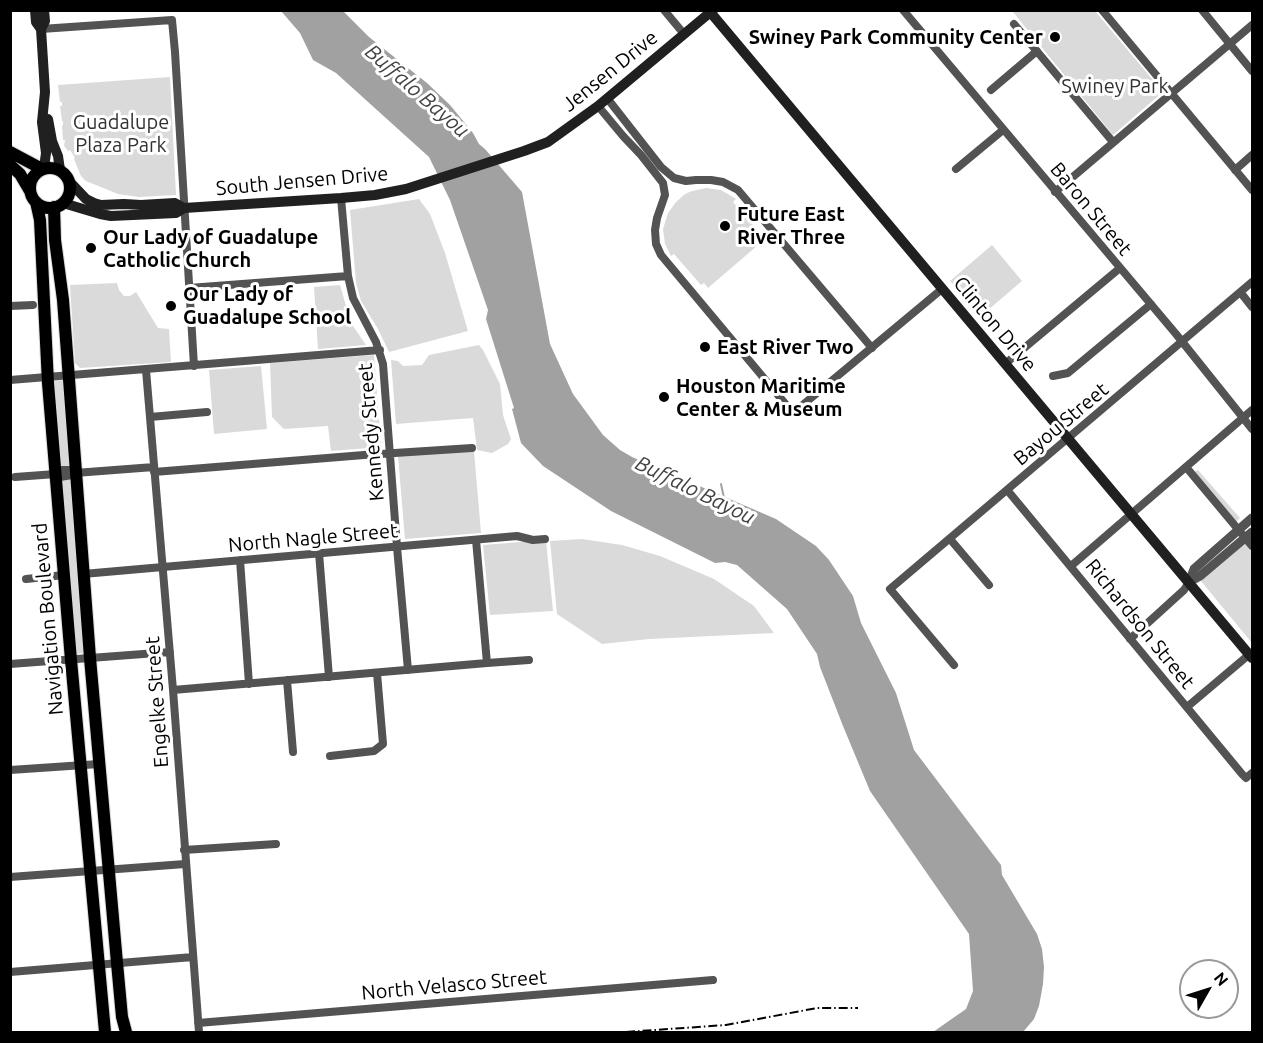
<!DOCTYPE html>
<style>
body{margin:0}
#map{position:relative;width:1263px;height:1043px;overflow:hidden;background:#fff;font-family:Ubuntu,sans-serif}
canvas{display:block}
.frame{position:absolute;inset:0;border:12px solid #000;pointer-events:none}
.north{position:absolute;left:1179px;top:959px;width:60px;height:60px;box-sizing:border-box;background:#fff;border:2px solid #999;border-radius:50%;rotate:51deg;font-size:16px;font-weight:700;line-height:24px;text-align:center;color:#000}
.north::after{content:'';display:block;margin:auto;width:21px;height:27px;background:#000;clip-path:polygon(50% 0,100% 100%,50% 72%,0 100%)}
</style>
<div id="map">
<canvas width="1263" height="1043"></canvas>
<div class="frame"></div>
<div class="north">N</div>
</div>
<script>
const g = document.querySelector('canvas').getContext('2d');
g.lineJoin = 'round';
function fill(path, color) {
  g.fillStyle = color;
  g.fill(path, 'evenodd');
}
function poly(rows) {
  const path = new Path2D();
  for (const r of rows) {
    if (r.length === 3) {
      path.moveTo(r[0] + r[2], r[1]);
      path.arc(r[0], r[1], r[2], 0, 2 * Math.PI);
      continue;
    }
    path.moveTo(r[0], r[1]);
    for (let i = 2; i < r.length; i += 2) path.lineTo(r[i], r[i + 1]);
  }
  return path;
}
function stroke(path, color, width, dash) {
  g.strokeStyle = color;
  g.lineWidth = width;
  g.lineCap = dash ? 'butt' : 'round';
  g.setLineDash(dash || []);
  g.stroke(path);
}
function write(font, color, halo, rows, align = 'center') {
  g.font = font + ' Ubuntu,sans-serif';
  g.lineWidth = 6;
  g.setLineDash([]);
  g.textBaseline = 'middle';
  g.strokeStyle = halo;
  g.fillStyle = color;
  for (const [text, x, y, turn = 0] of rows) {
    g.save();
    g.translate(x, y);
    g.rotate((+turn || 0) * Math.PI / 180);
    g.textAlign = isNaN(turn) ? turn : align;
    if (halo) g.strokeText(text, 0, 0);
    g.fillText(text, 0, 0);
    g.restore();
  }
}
fill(poly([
 [1015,10,1095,11,1163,92,1113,135,1013,12],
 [170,77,176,195,139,197,118,194,86,181,81,176,74,159,75,158,70,150,68,151,64,146,65,140,63,140,62,126,63,125,63,121,62,121,60,106,62,106,62,102,60,102,58,85],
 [706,188,721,190,733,197,736,199,733,202,765,239,708,288,704,283,701,285,674,254,671,256,665,244,663,229,668,213,676,202,685,194,692,191],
 [419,199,430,214,445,253,468,331,389,352,378,329,361,301,356,283,350,210],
 [992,245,1022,281,981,316,950,281],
 [117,283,119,290,124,296,130,296,136,292,158,328,169,329,171,362,80,368,75,363,70,285],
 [340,285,351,323,366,345,318,349,314,287],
 [479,345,483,350,500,384,503,415,511,439,508,444,492,453,477,450,473,418,396,424,391,360,398,361,403,366,422,365,429,355],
 [374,355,381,447,331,451,328,426,284,429,272,417,270,363],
 [261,366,267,429,214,434,209,370],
 [65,380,87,653,74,654,51,381],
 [474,451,481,533,405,539,398,456],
 [1198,470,1240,518,1236,522,1193,473],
 [582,539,622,545,660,556,714,579,754,606,774,633,649,639,602,644,557,614,550,541],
 [546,540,553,611,490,615,483,545],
 [1246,543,1252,551,1252,643,1201,581]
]), '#dadada');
fill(poly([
 [281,11,343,11,369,37,427,83,450,105,473,133,479,144,485,149,522,192,550,344,573,394,603,435,620,450,632,457,776,519,816,546,829,560,853,596,861,623,896,693,914,750,1001,865,1002,875,1037,934,1042,949,1044,967,1043,984,1039,1006,1034,1019,1023,1032,933,1032,966,1009,973,991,969,934,870,791,843,726,820,667,817,654,787,609,737,565,725,562,715,563,611,511,543,466,521,443,512,409,514,408,486,319,488,310,450,200,429,157,336,73,313,60,300,33]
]), '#a1a1a1');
stroke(poly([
 [721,484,724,498]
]), '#a1a1a1', 2);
const primary = poly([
 [10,152,42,169],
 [10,165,20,174,30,191],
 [50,188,20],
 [36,202,40,220,48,383,71,660,105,1032],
 [54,207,55,240,63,300,90,658,117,963,122,1017,126,1032]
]);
stroke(primary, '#dbdbdb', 14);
stroke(poly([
 [664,10,684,34],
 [903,10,1176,334,1252,429],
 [1102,10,1252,190],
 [1202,10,1252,71],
 [1014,24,1113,142],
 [41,29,172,20,175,52,194,366],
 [991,90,1037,51],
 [607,98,661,167,674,178,686,181,696,180,711,180,723,182,738,190,872,348],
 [598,106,623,136,641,155,663,183,665,195,657,218,655,230,656,244,661,255,793,413,942,289],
 [956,169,1003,130],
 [1235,170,1252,155],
 [1055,192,1252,25],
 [341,198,348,276,353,298,376,342,383,364,397,547,408,670],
 [189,288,348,276],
 [1241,293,1252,307],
 [10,306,33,305],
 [1005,364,1120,268],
 [146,370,173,690,199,1032],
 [1053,376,1068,373,1151,304],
 [10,380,380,350],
 [150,417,207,412],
 [1186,467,1252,546],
 [154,472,364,455,472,448],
 [56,474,59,470,72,470,75,473],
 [15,477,56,474,60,477,72,475,75,473,154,467],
 [1008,491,1242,774,1246,778,1252,773],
 [950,539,989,585],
 [476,540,487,663],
 [319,553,329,677],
 [240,560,249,684],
 [1071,566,1252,410],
 [83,574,517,536,533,540,545,539],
 [26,579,64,575],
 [1130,639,1184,590,1189,582],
 [10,664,170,652],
 [954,665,890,589,1252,282],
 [287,680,293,752],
 [173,690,487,663,529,660],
 [1187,707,1251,653],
 [330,756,374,751,383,744,377,673],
 [10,770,99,764],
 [184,850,276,844],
 [10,877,185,864],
 [10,972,193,957],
 [198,1023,713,980]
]), '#535353', 8);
stroke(poly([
 [1189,582,1194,569,1252,518],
 [1189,582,1200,576,1252,532]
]), '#535353', 9);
stroke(poly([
 [35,10,36,22,41,29],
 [44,10,45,21,41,29,45,92,42,122,46,153,44,168],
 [711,13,1252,658],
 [48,119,52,141,58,156,60,170],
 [68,180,86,199,94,203,101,205,124,204,141,205,175,203,184,208,341,198,375,195,406,189,524,151,548,142,598,106,713,10],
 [63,203,100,214,111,216,176,213,184,208]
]), '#202020', 10);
stroke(primary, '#000', 12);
stroke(poly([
 [626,1032,726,1025,817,1008,858,1008]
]), '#000', 2, [9, 3, 1.5, 3]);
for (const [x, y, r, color] of [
 [1055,37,6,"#000"],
 [725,226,6,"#000"],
 [91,248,6,"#000"],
 [171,306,6,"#000"],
 [705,347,6,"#000"],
 [664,397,6,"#000"]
]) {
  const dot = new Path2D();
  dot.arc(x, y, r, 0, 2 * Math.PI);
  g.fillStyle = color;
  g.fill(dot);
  stroke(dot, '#fff', 2);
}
write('bold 20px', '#000', '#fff', [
 ["Swiney Park Community Center",1043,37,"right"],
 ["Future East",737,214],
 ["River Three",737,237],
 ["Our Lady of Guadalupe",103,237],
 ["Catholic Church",103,260],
 ["Our Lady of",183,294],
 ["Guadalupe School",183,317],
 ["East River Two",717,347],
 ["Houston Maritime",676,386],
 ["Center & Museum",676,409]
], 'left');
write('20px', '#000', '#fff', [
 ["Jensen Drive",610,71,-39],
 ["South Jensen Drive",302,181,-5],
 ["Baron Street",1091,209,50],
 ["Clinton Drive",995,324,50],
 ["Bayou Street",1061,424,-40],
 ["Kennedy Street",371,432,-95],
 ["North Nagle Street",313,538,-5],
 ["Navigation Boulevard",48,619,-95],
 ["Richardson Street",1140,624,51],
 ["Engelke Street",157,702,-94],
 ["North Velasco Street",454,985,-5]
]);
write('20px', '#313131', '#fff', [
 ["Swiney Park",1115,86],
 ["Guadalupe",121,122],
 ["Plaza Park",121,145]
]);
write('italic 21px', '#424242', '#fff', [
 ["Buffalo Bayou",417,91,41],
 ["Buffalo Bayou",695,490,26]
]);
</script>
